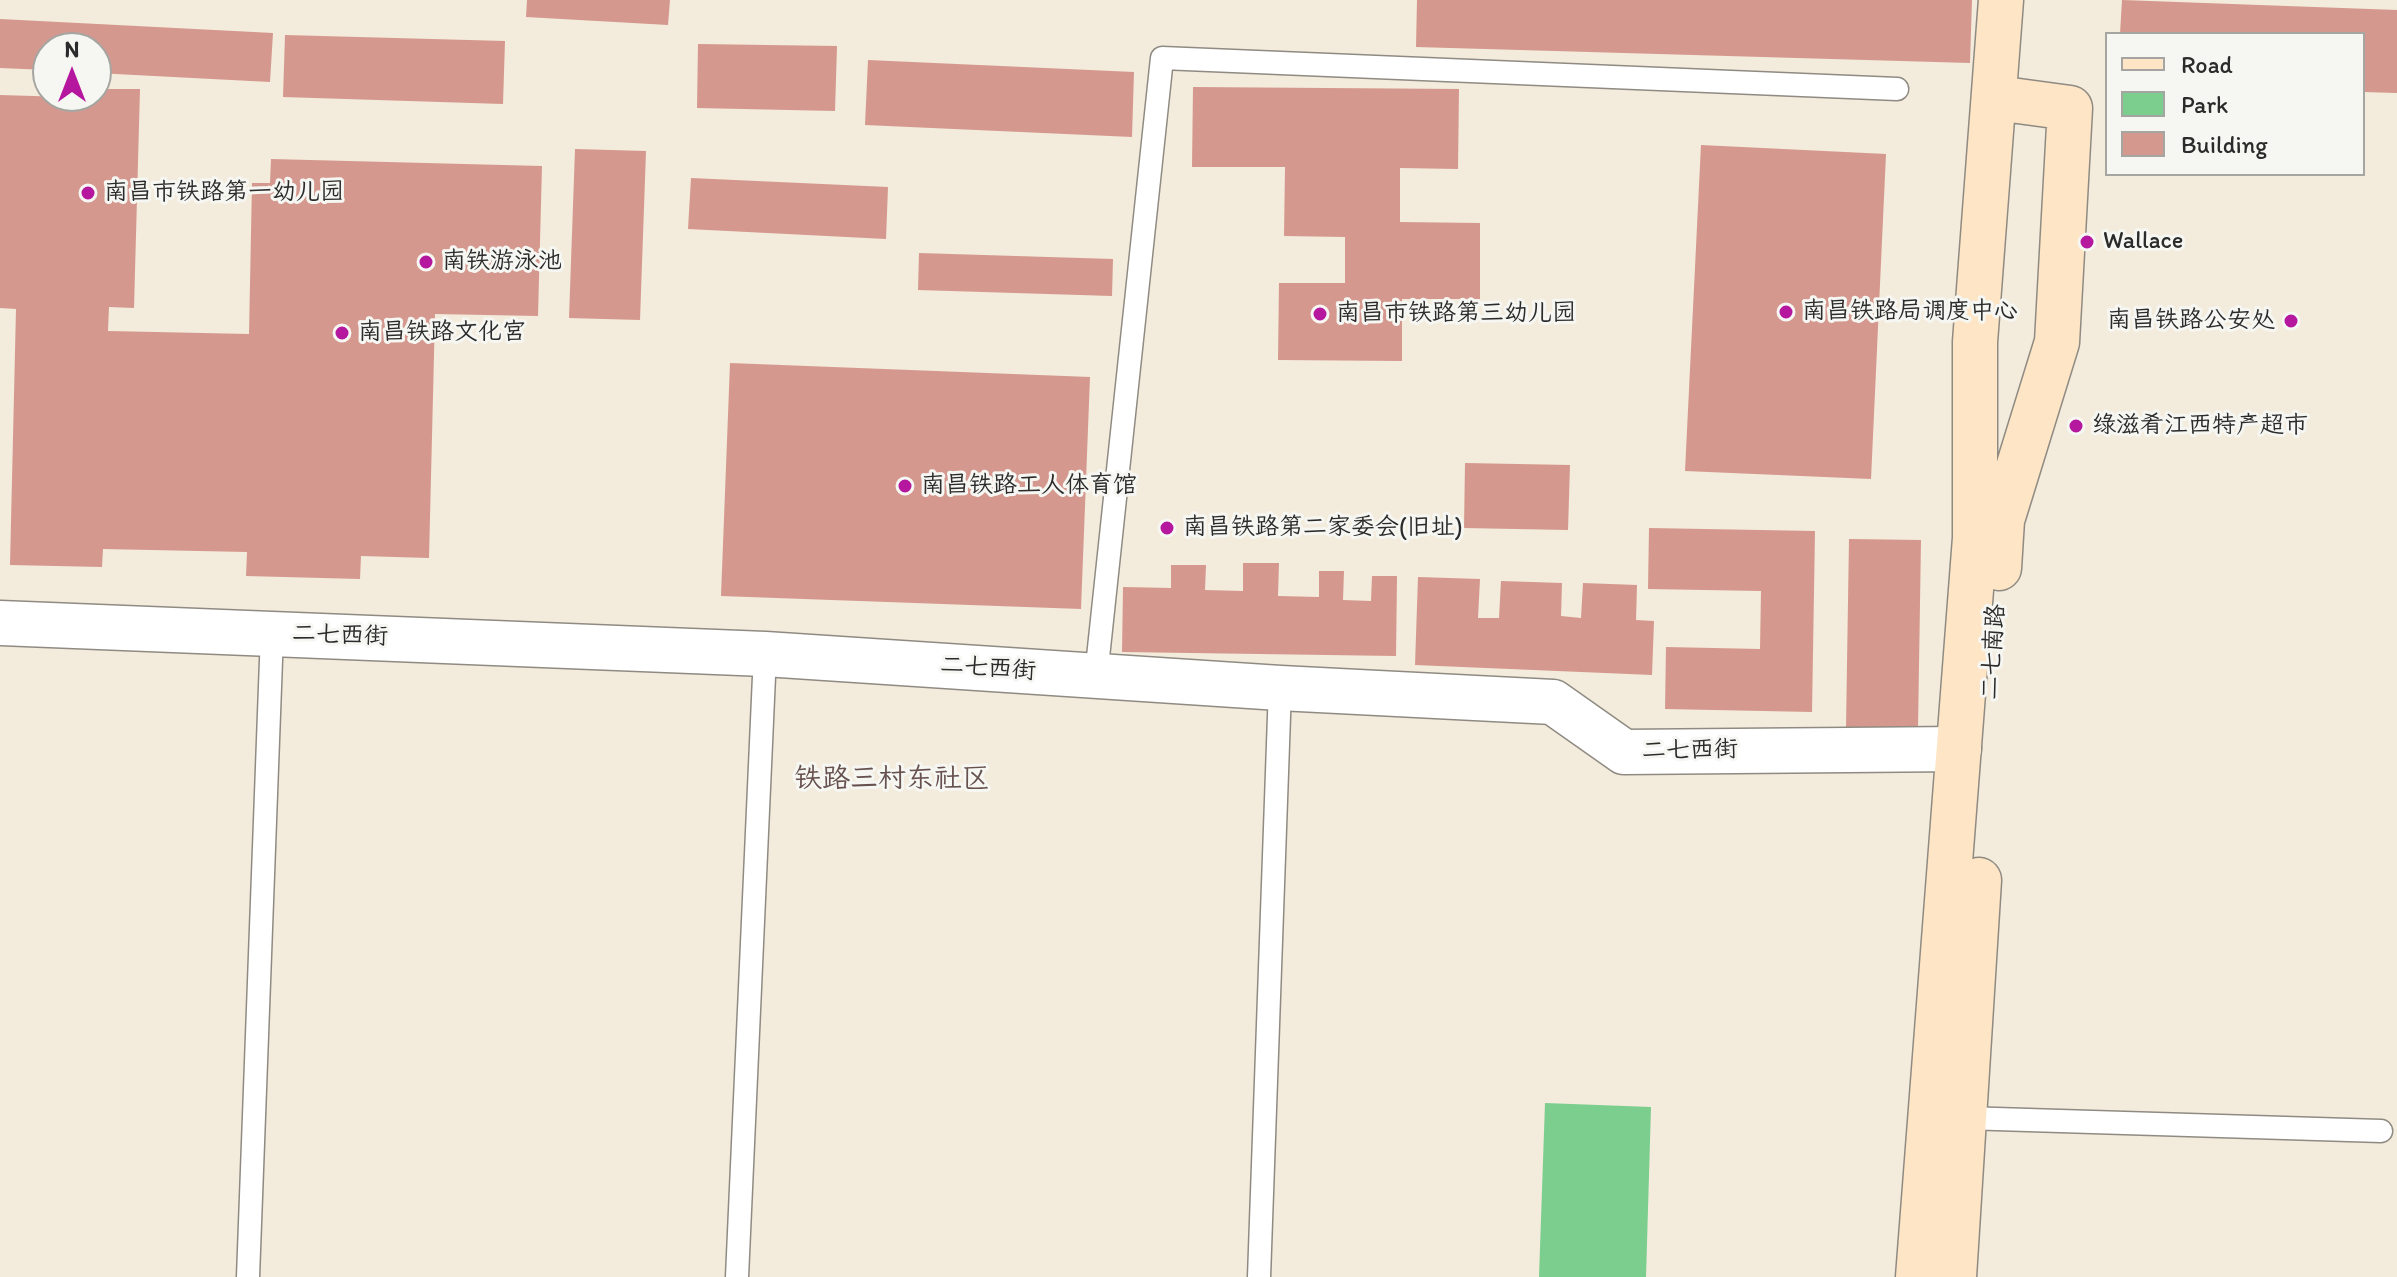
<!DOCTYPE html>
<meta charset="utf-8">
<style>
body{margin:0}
#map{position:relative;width:2397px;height:1277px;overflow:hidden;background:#f3ebdb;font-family:Itim,sans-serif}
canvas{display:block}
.legend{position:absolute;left:2105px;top:32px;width:260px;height:144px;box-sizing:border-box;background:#f6f6f2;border:2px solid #a5a5a2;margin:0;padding:10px 14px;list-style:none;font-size:24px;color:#2b2b2b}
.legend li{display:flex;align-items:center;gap:16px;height:40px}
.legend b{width:40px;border:2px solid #a5a5a2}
.north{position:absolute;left:32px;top:32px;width:80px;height:80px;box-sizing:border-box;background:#f6f6f2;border:2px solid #a5a5a2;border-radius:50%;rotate:0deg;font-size:22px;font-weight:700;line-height:32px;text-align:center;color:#2b2b2b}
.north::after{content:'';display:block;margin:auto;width:28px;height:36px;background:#b5179e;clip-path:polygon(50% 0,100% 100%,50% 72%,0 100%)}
</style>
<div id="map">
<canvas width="2397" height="1277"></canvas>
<ul class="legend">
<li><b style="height:10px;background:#fde5c5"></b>Road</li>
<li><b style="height:22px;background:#7cce8f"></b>Park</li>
<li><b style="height:22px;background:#d5988e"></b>Building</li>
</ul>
<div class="north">N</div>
</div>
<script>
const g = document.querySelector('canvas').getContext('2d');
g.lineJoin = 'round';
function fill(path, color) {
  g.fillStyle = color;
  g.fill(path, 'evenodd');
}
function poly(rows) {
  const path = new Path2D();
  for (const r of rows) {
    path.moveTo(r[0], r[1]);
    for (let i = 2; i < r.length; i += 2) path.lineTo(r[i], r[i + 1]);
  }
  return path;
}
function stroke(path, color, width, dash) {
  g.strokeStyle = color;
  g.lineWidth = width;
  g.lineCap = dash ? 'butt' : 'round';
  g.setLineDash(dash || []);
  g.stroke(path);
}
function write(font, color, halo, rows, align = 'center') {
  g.font = font + ' Itim,"LXGW WenKai TC",sans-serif';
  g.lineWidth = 6;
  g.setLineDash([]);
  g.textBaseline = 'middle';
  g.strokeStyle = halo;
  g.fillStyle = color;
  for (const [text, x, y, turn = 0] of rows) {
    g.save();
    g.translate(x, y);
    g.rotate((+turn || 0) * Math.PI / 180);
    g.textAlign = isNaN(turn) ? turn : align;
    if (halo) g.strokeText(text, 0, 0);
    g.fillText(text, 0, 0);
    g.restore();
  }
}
fill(poly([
 [1545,1103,1651,1107,1646,1277,1539,1277]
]), '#7cce8f');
fill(poly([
 [527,0,670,0,668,25,526,17],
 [1417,0,1972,0,1970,63,1416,47],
 [2122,0,2397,10,2397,93,2363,92,2363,34,2120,34],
 [0,19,273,33,270,82,96,73,96,48,48,48,48,70,0,68],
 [285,35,505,41,503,104,283,97],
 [698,44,837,46,835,111,697,108],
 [868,60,1134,72,1132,137,865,125],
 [1193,87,1459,89,1458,169,1400,168,1400,222,1480,223,1480,299,1402,299,1402,361,1278,360,1279,283,1345,283,1345,237,1284,236,1285,167,1192,167],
 [100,89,140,89,134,308,109,307,108,331,249,334,252,183,270,183,271,159,542,166,538,316,435,314,429,558,361,556,360,579,246,576,247,552,103,549,102,567,10,565,16,309,0,308,0,95,100,98],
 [1701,145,1886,154,1871,479,1685,471],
 [575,149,646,151,640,320,569,318],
 [691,178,888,187,886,239,688,229],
 [919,253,1113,259,1112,296,918,290],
 [730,363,1090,377,1081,609,721,596],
 [1465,463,1570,465,1568,530,1464,528],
 [1649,528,1815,531,1812,712,1665,709,1666,647,1760,649,1761,591,1648,589],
 [1849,539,1921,540,1918,728,1846,727],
 [1243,563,1279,563,1278,596,1319,597,1319,571,1344,571,1343,600,1371,601,1372,576,1397,576,1396,656,1122,652,1123,587,1171,588,1171,565,1206,565,1205,590,1243,591],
 [1418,577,1480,579,1478,618,1499,618,1501,581,1562,583,1561,616,1581,618,1583,583,1637,585,1636,620,1654,621,1652,675,1415,665]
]), '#d5988e');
const service = poly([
 [1096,676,1162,58,1897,89],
 [1964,1118,2381,1131],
 [248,1277,272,633],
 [737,1277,765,654],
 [1259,1277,1280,688]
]);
const minor = poly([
 [0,623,765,654,1280,688,1553,702,1624,752,1959,749]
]);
const secondary = poly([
 [1996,98,2070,108,2057,342,2002,520,1999,568],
 [1918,1277,1975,538,1975,342,2001,0],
 [1954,1277,1979,880]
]);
stroke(service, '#8f8b83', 25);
stroke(minor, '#8f8b83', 47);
stroke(secondary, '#8f8b83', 47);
stroke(service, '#fff', 22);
stroke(minor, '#fff', 44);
stroke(secondary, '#fde5c5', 44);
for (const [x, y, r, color] of [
 [88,193,8,"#b5179e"],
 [2087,242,8,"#b5179e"],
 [426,262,8,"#b5179e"],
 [1786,312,8,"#b5179e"],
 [1320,314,8,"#b5179e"],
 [2291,321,8,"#b5179e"],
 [342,333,8,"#b5179e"],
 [2076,426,8,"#b5179e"],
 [905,486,8,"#b5179e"],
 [1167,528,8,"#b5179e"]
]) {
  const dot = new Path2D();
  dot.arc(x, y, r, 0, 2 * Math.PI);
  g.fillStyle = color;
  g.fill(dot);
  stroke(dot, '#f6f6f2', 3);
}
write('24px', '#2b2b2b', '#f6f6f2', [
 ["南昌市铁路第一幼儿园",104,193],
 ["Wallace",2103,242],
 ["南铁游泳池",442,262],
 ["南昌铁路局调度中心",1802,312],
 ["南昌市铁路第三幼儿园",1336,314],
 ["南昌铁路公安处",2275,321,"right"],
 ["南昌铁路文化宫",358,333],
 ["绿滋肴江西特产超市",2092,426],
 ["南昌铁路工人体育馆",921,486],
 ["南昌铁路第二家委会(旧址)",1183,528]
], 'left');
write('24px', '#2b2b2b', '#f6f6f2', [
 ["二七西街",340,636,2],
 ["二七南路",1994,652,-86],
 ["二七西街",988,669,4],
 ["二七西街",1690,751,-1]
]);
write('28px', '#66514e', '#f6f6f2', [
 ["铁路三村东社区",892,780]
]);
</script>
